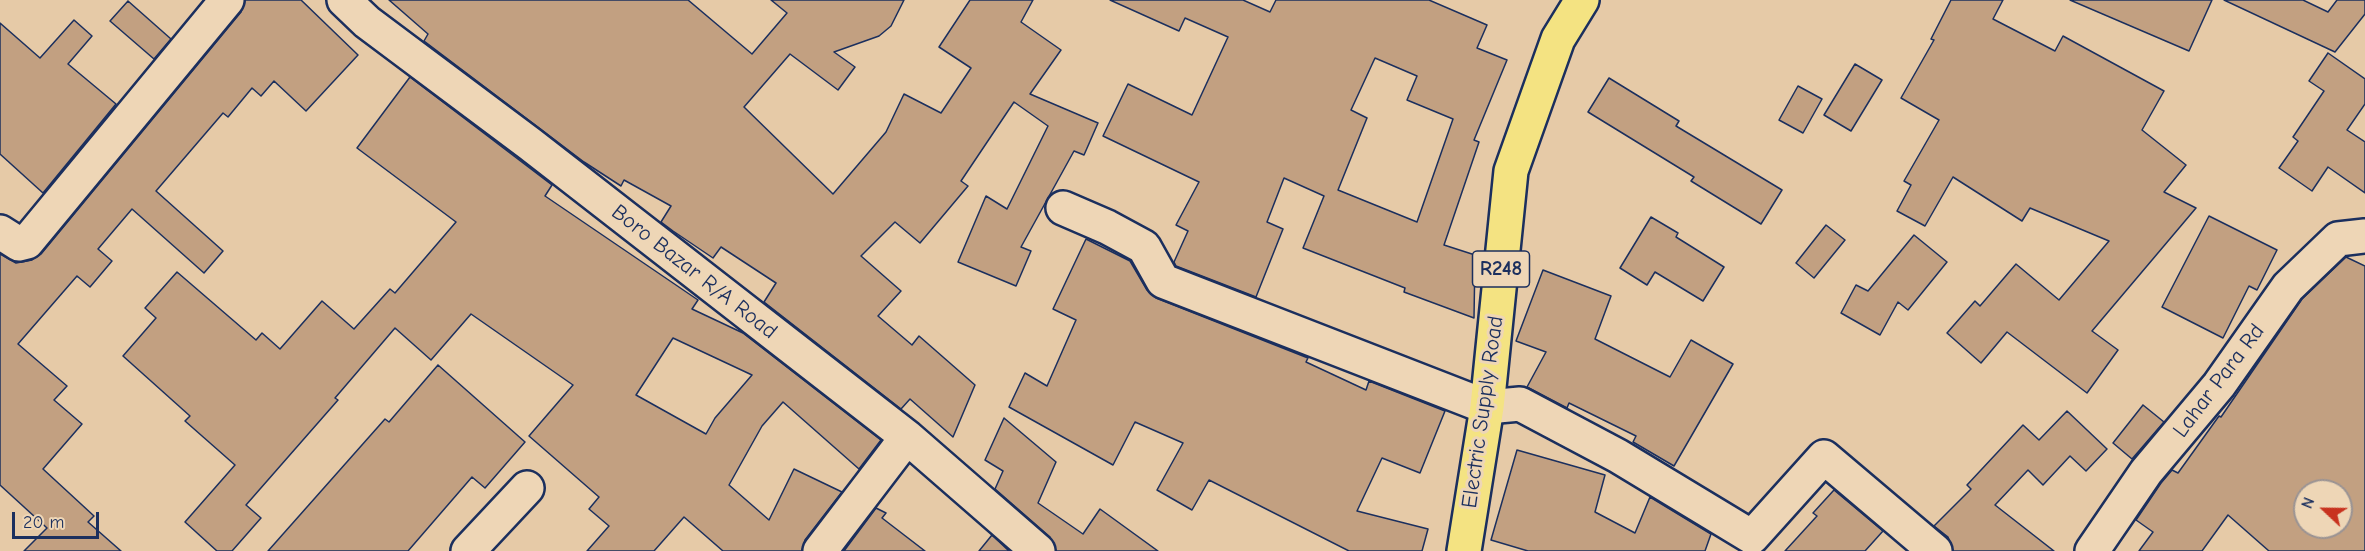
<!DOCTYPE html>
<style>
body{margin:0}
#map{position:relative;width:2365px;height:551px;overflow:hidden;background:#e6caa7;font-family:"Comic Neue",sans-serif}
canvas{display:block}
.north{position:absolute;left:2293px;top:479px;width:60px;height:60px;box-sizing:border-box;background:#eed6b6;border:2px solid #9a9393;border-radius:50%;rotate:292deg;font-size:16px;font-weight:700;line-height:24px;text-align:center;color:#1b2f5e}
.north::after{content:'';display:block;margin:auto;width:21px;height:27px;background:#c8321e;clip-path:polygon(50% 0,100% 100%,50% 72%,0 100%)}
.scale{position:absolute;left:12px;top:512px;width:87px;height:27px;box-sizing:border-box;border:3px solid #1b2f5e;border-top:0;padding-left:8px;font-size:18px;line-height:21px;white-space:nowrap;color:#1b2f5e;-webkit-text-stroke:4px #eed6b6;paint-order:stroke}
</style>
<div id="map">
<canvas width="2365" height="551"></canvas>
<div class="north">N</div>
<div class="scale">20 m</div>
</div>
<script>
const g = document.querySelector('canvas').getContext('2d');
g.lineJoin = 'round';
function fill(path, color) {
  g.fillStyle = color;
  g.fill(path, 'evenodd');
}
function poly(rows) {
  const path = new Path2D();
  for (const r of rows) {
    path.moveTo(r[0], r[1]);
    for (let i = 2; i < r.length; i += 2) path.lineTo(r[i], r[i + 1]);
  }
  return path;
}
function stroke(path, color, width, dash) {
  g.strokeStyle = color;
  g.lineWidth = width;
  g.lineCap = dash ? 'butt' : 'round';
  g.setLineDash(dash || []);
  g.stroke(path);
}
function write(font, color, halo, rows, align = 'center') {
  g.font = font + ' "Comic Neue",sans-serif';
  g.lineWidth = 6;
  g.setLineDash([]);
  g.textBaseline = 'middle';
  g.strokeStyle = halo;
  g.fillStyle = color;
  for (const [text, x, y, turn = 0] of rows) {
    g.save();
    g.translate(x, y);
    g.rotate((+turn || 0) * Math.PI / 180);
    g.textAlign = isNaN(turn) ? turn : align;
    if (halo) g.strokeText(text, 0, 0);
    g.fillText(text, 0, 0);
    g.restore();
  }
}
const building = poly([
 [245,0,301,0,358,55,306,111,274,81,261,96,252,88,228,117,223,113,156,191,223,251,204,273,132,209,98,249,112,261,90,287,77,276,18,344,67,386,54,400,82,424,43,469,94,516,88,522,121,551,24,551,47,528,0,485,0,254,16,263,32,260,41,254,241,12,245,0],
 [389,0,688,0,752,54,787,13,771,0,904,0,891,26,879,36,834,52,855,67,838,90,790,54,744,107,833,194,886,132,904,94,941,113,971,68,939,47,970,0,1033,0,1021,22,1061,50,1030,94,1098,123,1084,155,1074,151,1021,247,1031,251,1016,286,958,262,986,196,1007,209,1048,126,1014,102,961,181,968,186,920,243,895,222,861,256,901,291,878,316,912,345,919,336,975,385,953,437,910,399,901,409,764,302,776,283,721,247,713,258,673,231,661,222,671,206,624,180,621,186,584,162,424,41,428,34,389,0],
 [1110,0,1243,0,1270,12,1276,0,1429,0,1487,25,1477,48,1507,60,1474,140,1479,142,1444,245,1475,255,1474,318,1404,292,1405,288,1303,248,1324,196,1284,178,1267,222,1283,229,1256,297,1176,266,1174,262,1188,231,1176,225,1199,182,1103,136,1128,84,1192,115,1228,37,1185,18,1179,31,1110,0],
 [1375,58,1417,76,1407,100,1453,119,1417,222,1338,190,1367,118,1351,110,1375,58],
 [1951,0,2003,0,1993,19,2055,51,2063,36,2164,91,2142,130,2186,165,2164,192,2196,208,2092,331,2118,350,2087,393,2007,332,1981,363,1947,333,1975,301,1980,306,2016,264,2059,300,2109,241,2030,208,2022,221,1953,177,1925,226,1897,211,1911,185,1904,181,1939,120,1901,98,1934,40,1931,39,1951,0],
 [2070,0,2212,0,2189,51,2070,0],
 [2224,0,2303,0,2328,12,2337,0,2365,0,2365,14,2335,52,2224,0],
 [128,1,171,39,154,59,110,21,128,1],
 [74,20,92,36,68,64,116,104,43,193,0,154,0,23,40,58,74,20],
 [2328,53,2365,79,2365,104,2347,130,2365,142,2365,193,2328,167,2312,191,2279,168,2298,141,2293,137,2324,91,2309,81,2328,53],
 [1855,64,1882,80,1851,131,1824,115,1855,64],
 [410,77,552,185,545,196,698,300,692,309,743,333,881,440,859,469,783,402,762,426,729,485,769,520,794,469,842,492,805,540,802,551,723,551,684,517,654,551,587,551,609,526,589,509,599,497,529,436,573,385,471,314,431,360,395,328,335,398,338,400,246,505,261,518,232,551,217,551,185,522,235,465,185,421,190,416,123,356,156,318,145,308,177,272,256,340,262,333,280,349,322,301,354,329,390,289,395,293,456,222,357,148,410,77],
 [673,338,752,375,715,418,706,434,636,395,673,338],
 [1609,78,1679,121,1676,126,1782,190,1761,224,1691,181,1694,177,1588,112,1609,78],
 [1798,86,1822,99,1803,133,1779,120,1798,86],
 [2209,216,2277,250,2257,290,2249,286,2223,338,2162,307,2209,216],
 [1651,217,1678,233,1676,237,1724,267,1703,301,1655,272,1647,285,1620,268,1651,217],
 [1826,225,1845,240,1814,278,1796,263,1826,225],
 [1914,235,1947,262,1908,310,1898,302,1880,335,1841,313,1856,285,1868,291,1914,235],
 [1086,239,1130,261,1147,290,1156,298,1308,358,1306,362,1366,390,1369,381,1445,411,1420,473,1382,458,1357,511,1428,529,1422,551,1349,551,1209,480,1192,510,1157,490,1183,443,1135,422,1113,465,1009,407,1025,373,1047,386,1076,320,1053,309,1086,239],
 [2346,257,2365,266,2365,551,2269,551,2228,515,2202,551,2139,551,2153,532,2136,520,2161,483,2172,470,2178,473,2219,416,2221,417,2302,299,2346,257],
 [2305,491,2341,491,2341,527,2305,527,2305,491],
 [1543,270,1611,296,1595,339,1670,377,1691,340,1733,364,1674,466,1633,442,1636,436,1569,403,1567,408,1527,387,1546,352,1516,341,1543,270],
 [438,365,525,442,485,488,472,477,408,551,268,551,385,419,389,422,438,365],
 [2143,405,2164,422,2132,459,2113,443,2143,405],
 [2067,411,2107,449,2086,471,2070,456,2043,485,2028,470,1995,505,2054,551,1953,551,1948,537,1934,526,1971,489,1967,485,2023,425,2039,440,2067,411],
 [1004,418,1056,462,1038,503,1083,534,1100,509,1158,551,1056,551,1050,537,995,489,1003,471,985,460,1004,418],
 [1517,450,1605,475,1595,512,1635,533,1650,497,1711,534,1705,551,1528,551,1491,540,1517,450],
 [1834,490,1883,531,1865,551,1785,551,1817,516,1813,513,1834,490],
 [876,508,886,513,882,518,925,551,844,551,876,508],
 [992,535,1009,551,979,551,992,535]
]);
fill(building, '#c2a081');
stroke(building, '#1b2f5e', 1.5);
const street = poly([
 [344,0,367,22,530,144,907,437,1038,551],
 [1063,208,1107,227,1144,247,1163,281,1487,407,1520,404,1618,456,1752,537,1824,457,1935,551],
 [0,232,19,244,27,242,227,0],
 [468,551,527,488],
 [820,551,907,437],
 [2092,551,2146,472,2219,385,2288,287,2338,239,2365,236]
]);
const primary = poly([
 [1464,551,1487,407,1511,171,1558,39,1582,0]
]);
stroke(street, '#1b2f5e', 38);
stroke(primary, '#1b2f5e', 38);
stroke(street, '#eed6b6', 33);
stroke(primary, '#f4e382', 33);
for (const [x, y, w] of [
 [1501,269,57]
]) {
  const box = new Path2D();
  box.roundRect(x - w / 2, y - 18, w, 36, 4.5);
  g.fillStyle = '#eed6b6';
  g.fill(box);
  stroke(box, '#1b2f5e', 1.5);
}
write('bold 21px', '#1b2f5e', null, [
 ["R248",1501,269]
]);
write('22px', '#1b2f5e', '#eed6b6', [
 ["Boro Bazar R/A Road",694,272,38],
 ["Lahar Para Rd",2219,381,-53],
 ["Electric Supply Road",1483,412,-82]
]);
</script>
